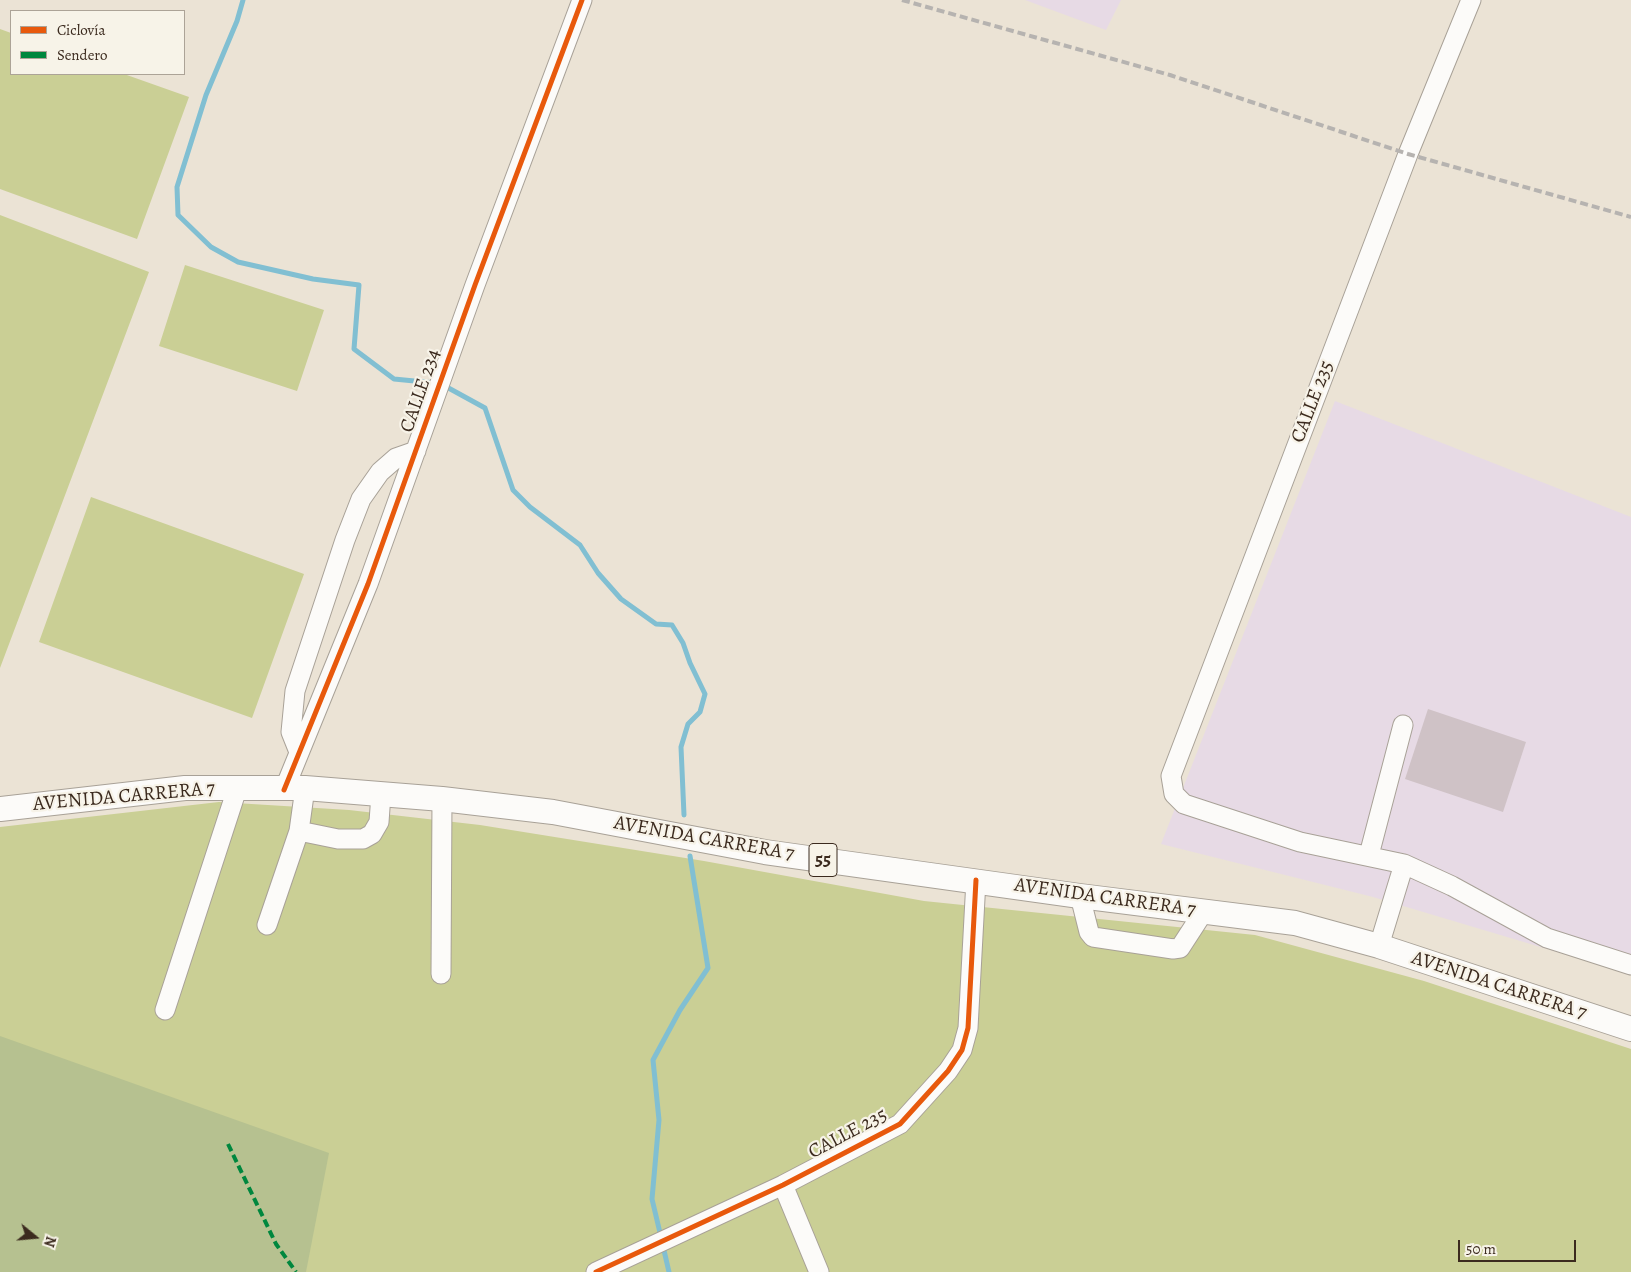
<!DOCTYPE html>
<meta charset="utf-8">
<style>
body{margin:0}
#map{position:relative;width:1631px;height:1272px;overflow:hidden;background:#ebe3d5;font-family:Alegreya,serif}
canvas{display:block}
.legend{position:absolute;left:10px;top:10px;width:175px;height:65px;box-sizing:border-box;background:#f7f3e8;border:1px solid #aca397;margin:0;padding:6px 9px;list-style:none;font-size:15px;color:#3b2a1e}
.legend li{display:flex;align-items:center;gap:10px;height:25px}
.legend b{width:25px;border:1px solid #aca397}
.north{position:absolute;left:10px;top:1212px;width:50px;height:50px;-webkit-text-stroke:4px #f7f3e8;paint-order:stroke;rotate:107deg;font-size:14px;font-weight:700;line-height:20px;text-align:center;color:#3b2a1e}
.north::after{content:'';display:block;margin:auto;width:18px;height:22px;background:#3b2a1e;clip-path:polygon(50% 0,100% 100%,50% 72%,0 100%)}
.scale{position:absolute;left:1458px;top:1240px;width:118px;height:22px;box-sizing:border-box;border:2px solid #3b2a1e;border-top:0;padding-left:6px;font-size:15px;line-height:18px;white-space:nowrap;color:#3b2a1e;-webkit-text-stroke:4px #f7f3e8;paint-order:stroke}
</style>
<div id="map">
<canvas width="1631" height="1272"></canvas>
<ul class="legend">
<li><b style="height:6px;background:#e8590c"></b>Ciclovía</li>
<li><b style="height:6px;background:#00873e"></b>Sendero</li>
</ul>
<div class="north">N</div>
<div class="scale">50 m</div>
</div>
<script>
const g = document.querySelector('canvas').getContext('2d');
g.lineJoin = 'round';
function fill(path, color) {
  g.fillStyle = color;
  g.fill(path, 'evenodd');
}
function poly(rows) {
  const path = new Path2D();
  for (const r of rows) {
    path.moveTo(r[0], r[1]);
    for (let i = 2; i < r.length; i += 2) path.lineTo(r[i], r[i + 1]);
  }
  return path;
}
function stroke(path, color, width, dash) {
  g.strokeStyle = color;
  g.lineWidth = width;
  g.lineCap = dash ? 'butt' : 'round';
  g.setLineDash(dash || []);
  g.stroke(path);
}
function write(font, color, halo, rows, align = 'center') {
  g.font = font + ' Alegreya,serif';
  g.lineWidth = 4.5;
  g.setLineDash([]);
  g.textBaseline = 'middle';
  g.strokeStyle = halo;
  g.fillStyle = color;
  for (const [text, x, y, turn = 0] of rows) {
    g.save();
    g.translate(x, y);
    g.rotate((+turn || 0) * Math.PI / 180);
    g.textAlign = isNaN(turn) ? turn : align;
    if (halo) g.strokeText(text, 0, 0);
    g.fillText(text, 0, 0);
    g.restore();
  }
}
fill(poly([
 [1025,0,1121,0,1106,30],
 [1335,401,1631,517,1631,974,1373,897,1161,844]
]), '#e7dae5');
fill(poly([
 [0,29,11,33,11,74,124,74,189,97,137,239,0,189],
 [0,215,149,272,0,668],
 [185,265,324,310,297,391,159,346],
 [91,497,304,574,252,718,39,642],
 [219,802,349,810,480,825,704,861,924,901,1255,935,1424,981,1631,1049,1631,1272,0,1272,0,827]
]), '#cacf95');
fill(poly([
 [0,1036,329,1153,306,1272,0,1272]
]), '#b6c190');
stroke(poly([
 [243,0,237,21,206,95,177,187,178,215,211,247,238,262,313,279,359,285,354,349,394,379,435,383],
 [443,385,485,408,513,490,530,507,580,545,598,573,621,599,656,624,672,625,683,643,690,663,705,694,700,712,688,724,681,747,684,815],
 [661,1237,652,1199,659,1120,653,1060,680,1010,708,968,690,856],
 [663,1246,669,1272]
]), '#81bfd2', 5);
fill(poly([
 [1428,709,1526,742,1503,812,1405,779]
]), '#cfc2c6');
const minor = poly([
 [299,752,291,732,295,691,345,540,361,499,380,472,396,458,416,451],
 [305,788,299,831,338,839,363,839,372,834,379,822,381,794],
 [284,790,368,584,475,285,582,0],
 [1369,855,1403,725],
 [1404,864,1452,886,1547,938,1631,965],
 [1080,896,1089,932,1093,937,1173,949,1180,948,1204,911],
 [267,925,299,831],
 [1379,946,1404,864,1300,842,1184,804,1174,794,1171,776,1408,154,1471,0],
 [441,974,442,799],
 [165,1010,237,789],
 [783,1185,819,1272],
 [596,1272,783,1185,900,1124,948,1071,962,1050,968,1028,976,880]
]);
const major = poly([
 [0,809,185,788,305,788,442,799,553,812,765,852,1080,896,1295,923,1379,946,1631,1029]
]);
stroke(minor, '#a8a197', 21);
stroke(major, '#a8a197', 26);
stroke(minor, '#fcfbf9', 19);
stroke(major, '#fcfbf9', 24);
stroke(poly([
 [902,0,1170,75,1408,154,1631,217]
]), '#b6b3b0', 4, [8, 4]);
stroke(poly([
 [228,1144,276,1244,296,1272]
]), '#00873e', 4, [8, 4]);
stroke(poly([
 [284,790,368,584,475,285,582,0],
 [596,1272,783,1185,900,1124,948,1071,962,1050,968,1028,976,880]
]), '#e8590c', 5);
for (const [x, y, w] of [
 [823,860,28]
]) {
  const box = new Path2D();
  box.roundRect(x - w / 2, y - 16.5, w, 33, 4);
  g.fillStyle = '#f7f3e8';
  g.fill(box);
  stroke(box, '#3b2a1e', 1);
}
write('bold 19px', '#3b2a1e', null, [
 ["55",823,860]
]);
write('20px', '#3b2a1e', '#f7f3e8', [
 ["CALLE 234",421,391,-71],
 ["CALLE 235",1313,402,-69],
 ["AVENIDA CARRERA 7",124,797,-5],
 ["AVENIDA CARRERA 7",704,839,10],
 ["AVENIDA CARRERA 7",1105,898,8],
 ["AVENIDA CARRERA 7",1499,986,18],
 ["CALLE 235",848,1134,-28]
]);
</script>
